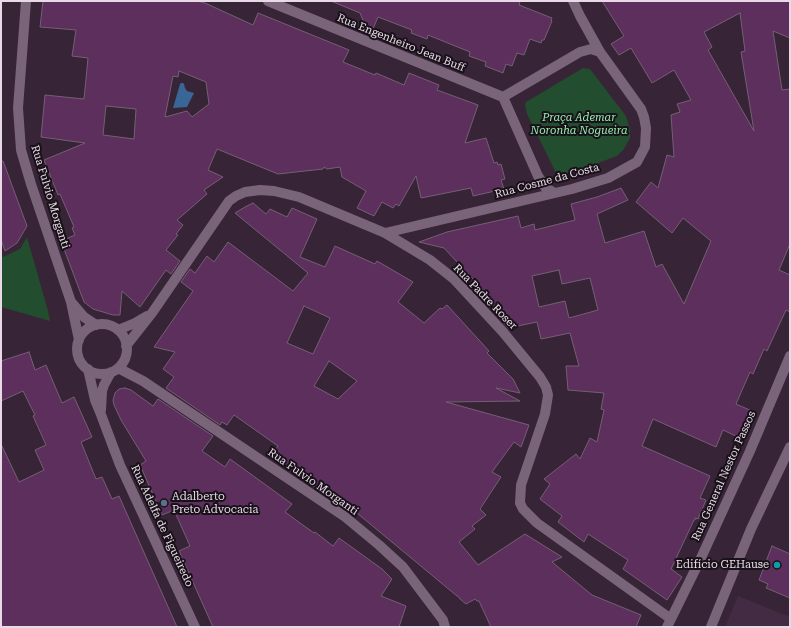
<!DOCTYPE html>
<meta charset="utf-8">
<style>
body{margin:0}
#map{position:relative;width:791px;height:628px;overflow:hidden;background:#372436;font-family:"Roboto Serif",serif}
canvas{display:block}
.frame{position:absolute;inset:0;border:2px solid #e8dbe7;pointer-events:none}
</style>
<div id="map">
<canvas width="791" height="628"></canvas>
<div class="frame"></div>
</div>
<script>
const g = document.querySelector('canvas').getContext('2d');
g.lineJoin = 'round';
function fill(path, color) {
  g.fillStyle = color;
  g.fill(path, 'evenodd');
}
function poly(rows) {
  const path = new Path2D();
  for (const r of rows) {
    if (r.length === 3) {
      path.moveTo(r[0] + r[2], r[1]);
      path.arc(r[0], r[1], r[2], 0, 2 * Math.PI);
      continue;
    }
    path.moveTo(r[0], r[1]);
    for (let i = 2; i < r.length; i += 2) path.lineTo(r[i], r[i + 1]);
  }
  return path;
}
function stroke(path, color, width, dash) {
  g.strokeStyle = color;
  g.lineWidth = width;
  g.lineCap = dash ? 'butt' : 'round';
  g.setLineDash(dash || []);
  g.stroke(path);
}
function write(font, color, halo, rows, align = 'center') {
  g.font = font + ' "Roboto Serif",serif';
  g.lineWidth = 4;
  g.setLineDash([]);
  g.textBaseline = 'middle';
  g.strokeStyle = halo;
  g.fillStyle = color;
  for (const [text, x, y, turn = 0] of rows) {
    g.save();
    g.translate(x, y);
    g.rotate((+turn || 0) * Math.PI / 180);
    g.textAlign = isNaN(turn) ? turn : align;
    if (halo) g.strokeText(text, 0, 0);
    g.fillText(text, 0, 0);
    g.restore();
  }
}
fill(poly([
 [738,596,790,617,790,627,725,627]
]), '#432b43');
fill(poly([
 [583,68,590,69,626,116,630,129,630,138,624,149,617,156,579,170,560,175,556,173,527,114,525,105,526,102],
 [27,237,48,311,50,321,1,307,1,256,3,257,20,249]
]), '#224d2f');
fill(poly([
 [181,83,183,83,184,84,185,88,187,91,194,93,187,107,173,108,180,84]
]), '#396597');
const building = poly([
 [43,1,197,1,205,3,253,25,258,13,349,50,343,62,375,75,376,73,404,85,409,73,439,85,437,90,478,105,465,143,486,138,494,163,497,162,498,165,501,164,505,179,501,180,504,189,473,196,471,188,421,198,416,176,399,206,396,204,393,208,382,202,374,216,357,208,366,191,342,177,340,167,327,169,324,167,323,169,278,174,217,149,208,170,223,177,204,190,207,194,177,220,183,225,176,234,178,235,166,250,180,261,171,274,166,270,140,307,122,291,120,315,113,315,93,309,84,302,61,241,75,235,72,228,74,227,60,194,58,195,44,160,85,143,41,137,45,95,84,99,88,58,72,56,76,30,40,27,43,1],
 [179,71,206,82,209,104,192,117,187,111,165,117,173,76,178,77,179,71],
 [106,106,136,109,134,139,103,135,106,106],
 [331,1,520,1,519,5,552,18,551,20,552,21,544,40,542,40,541,43,530,39,524,55,517,53,512,66,506,64,503,73,485,66,486,62,469,56,470,52,428,35,427,39,411,33,412,30,378,17,370,36,369,35,360,13,331,1],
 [602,1,790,1,790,38,773,31,782,90,790,89,790,244,779,270,790,275,790,312,786,310,767,351,764,349,753,374,750,372,736,404,752,411,740,438,723,430,716,447,653,419,642,446,710,476,700,498,706,500,698,519,695,518,695,520,694,520,671,569,682,577,667,600,623,569,628,560,588,534,584,542,558,522,562,516,540,499,550,484,544,479,576,454,580,459,590,438,597,442,604,410,601,409,604,393,568,390,566,366,579,366,570,333,541,339,537,322,508,328,503,322,506,319,482,292,485,292,444,248,419,242,447,232,518,216,521,228,534,224,535,230,575,220,571,204,597,197,621,188,628,200,597,214,605,243,644,231,656,267,662,264,684,304,711,241,683,218,672,233,636,202,651,182,658,188,667,155,674,157,671,115,680,112,677,104,691,100,674,70,652,83,631,48,619,55,611,44,624,36,602,1],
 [740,13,745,51,741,52,754,131,708,50,712,47,704,32,740,13],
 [559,270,562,284,590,278,598,310,569,318,565,301,539,307,532,276,559,270],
 [1,161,3,161,27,226,17,243,5,251,1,240,1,161],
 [253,203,266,214,270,209,287,217,292,208,317,219,300,257,325,267,335,246,375,264,377,261,413,282,398,302,424,323,440,308,442,309,447,305,489,351,487,353,513,379,520,393,496,388,520,401,446,402,529,425,521,447,514,442,492,472,501,477,480,509,486,515,472,526,475,529,459,542,478,565,525,534,562,557,552,562,592,595,641,615,636,627,491,627,479,601,477,601,475,599,466,604,460,599,458,596,457,596,328,489,324,493,271,456,278,446,234,415,227,425,222,422,220,425,166,388,174,377,163,369,175,352,154,347,193,291,181,282,190,269,195,273,207,256,214,262,228,242,293,291,308,273,235,213,245,207,253,203],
 [304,306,330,318,313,354,287,343,304,306],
 [329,361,357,381,338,399,314,386,329,361],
 [29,352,35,370,46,365,62,403,74,397,92,437,81,442,96,479,102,477,112,499,119,496,177,627,1,627,1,444,19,482,44,470,35,450,46,445,33,416,35,415,23,391,1,401,1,361,29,352],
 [125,388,131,390,153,406,158,399,213,436,202,451,225,467,230,459,292,504,285,512,300,523,314,533,315,532,333,546,339,538,382,569,392,579,381,596,406,606,399,627,213,627,179,551,190,546,174,510,162,515,140,465,146,461,121,420,114,405,113,400,115,393,119,389,125,388],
 [772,546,790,554,790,598,766,588,768,584,759,580,772,546]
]);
fill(building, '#5d2f5d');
stroke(building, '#755f74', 1);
stroke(poly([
 [26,1,18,108,21,150,31,184,71,302,79,340],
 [268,1,503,97],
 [503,97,580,52,591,49,600,52],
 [503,97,538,176,545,187,554,193],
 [385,233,572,189,608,178,637,162,645,147,646,128,644,117,641,109,600,52,580,16,573,1],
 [72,303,84,317,96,325],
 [102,349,25],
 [118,330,135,323,147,316],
 [126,346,152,313,229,201,236,196,245,192,260,190,274,191,299,197,385,233,430,260,454,279,503,332,540,377,546,387,548,395,545,414,521,485,520,503,523,509,537,523,671,619],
 [118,368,143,381,344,516,379,545,403,567,443,620,445,627],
 [88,369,95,400,100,412,120,465,195,627],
 [101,410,102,391,104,385,111,372],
 [667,627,701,558,750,451,790,356],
 [711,627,751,529,790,447]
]), '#7a6479', 10);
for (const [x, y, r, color] of [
 [164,503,4,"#5c6f8a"],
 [777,565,4,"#0f9aa8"]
]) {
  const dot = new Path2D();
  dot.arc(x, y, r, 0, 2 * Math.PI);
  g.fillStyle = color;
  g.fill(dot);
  stroke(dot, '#191119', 1.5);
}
write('11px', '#e8dbe7', '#191119', [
 ["Rua Engenheiro Jean Buff",401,43,22],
 ["Rua Cosme da Costa",547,181,-15],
 ["Rua Fulvio Morganti",50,197,73],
 ["Rua Padre Roser",485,297,46],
 ["Rua General Nestor Passos",724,476,-66],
 ["Rua Fulvio Morganti",313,482,35],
 ["Rua Adelfa de Figueiredo",162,526,65]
]);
write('italic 11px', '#95eead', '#191119', [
 ["Praça Ademar",579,118],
 ["Noronha Nogueira",579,131]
]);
write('11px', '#e8dbe7', '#191119', [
 ["Adalberto",172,497],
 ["Preto Advocacia",172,510],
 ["Edifício GEHause",769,565,"right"]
], 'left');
</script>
